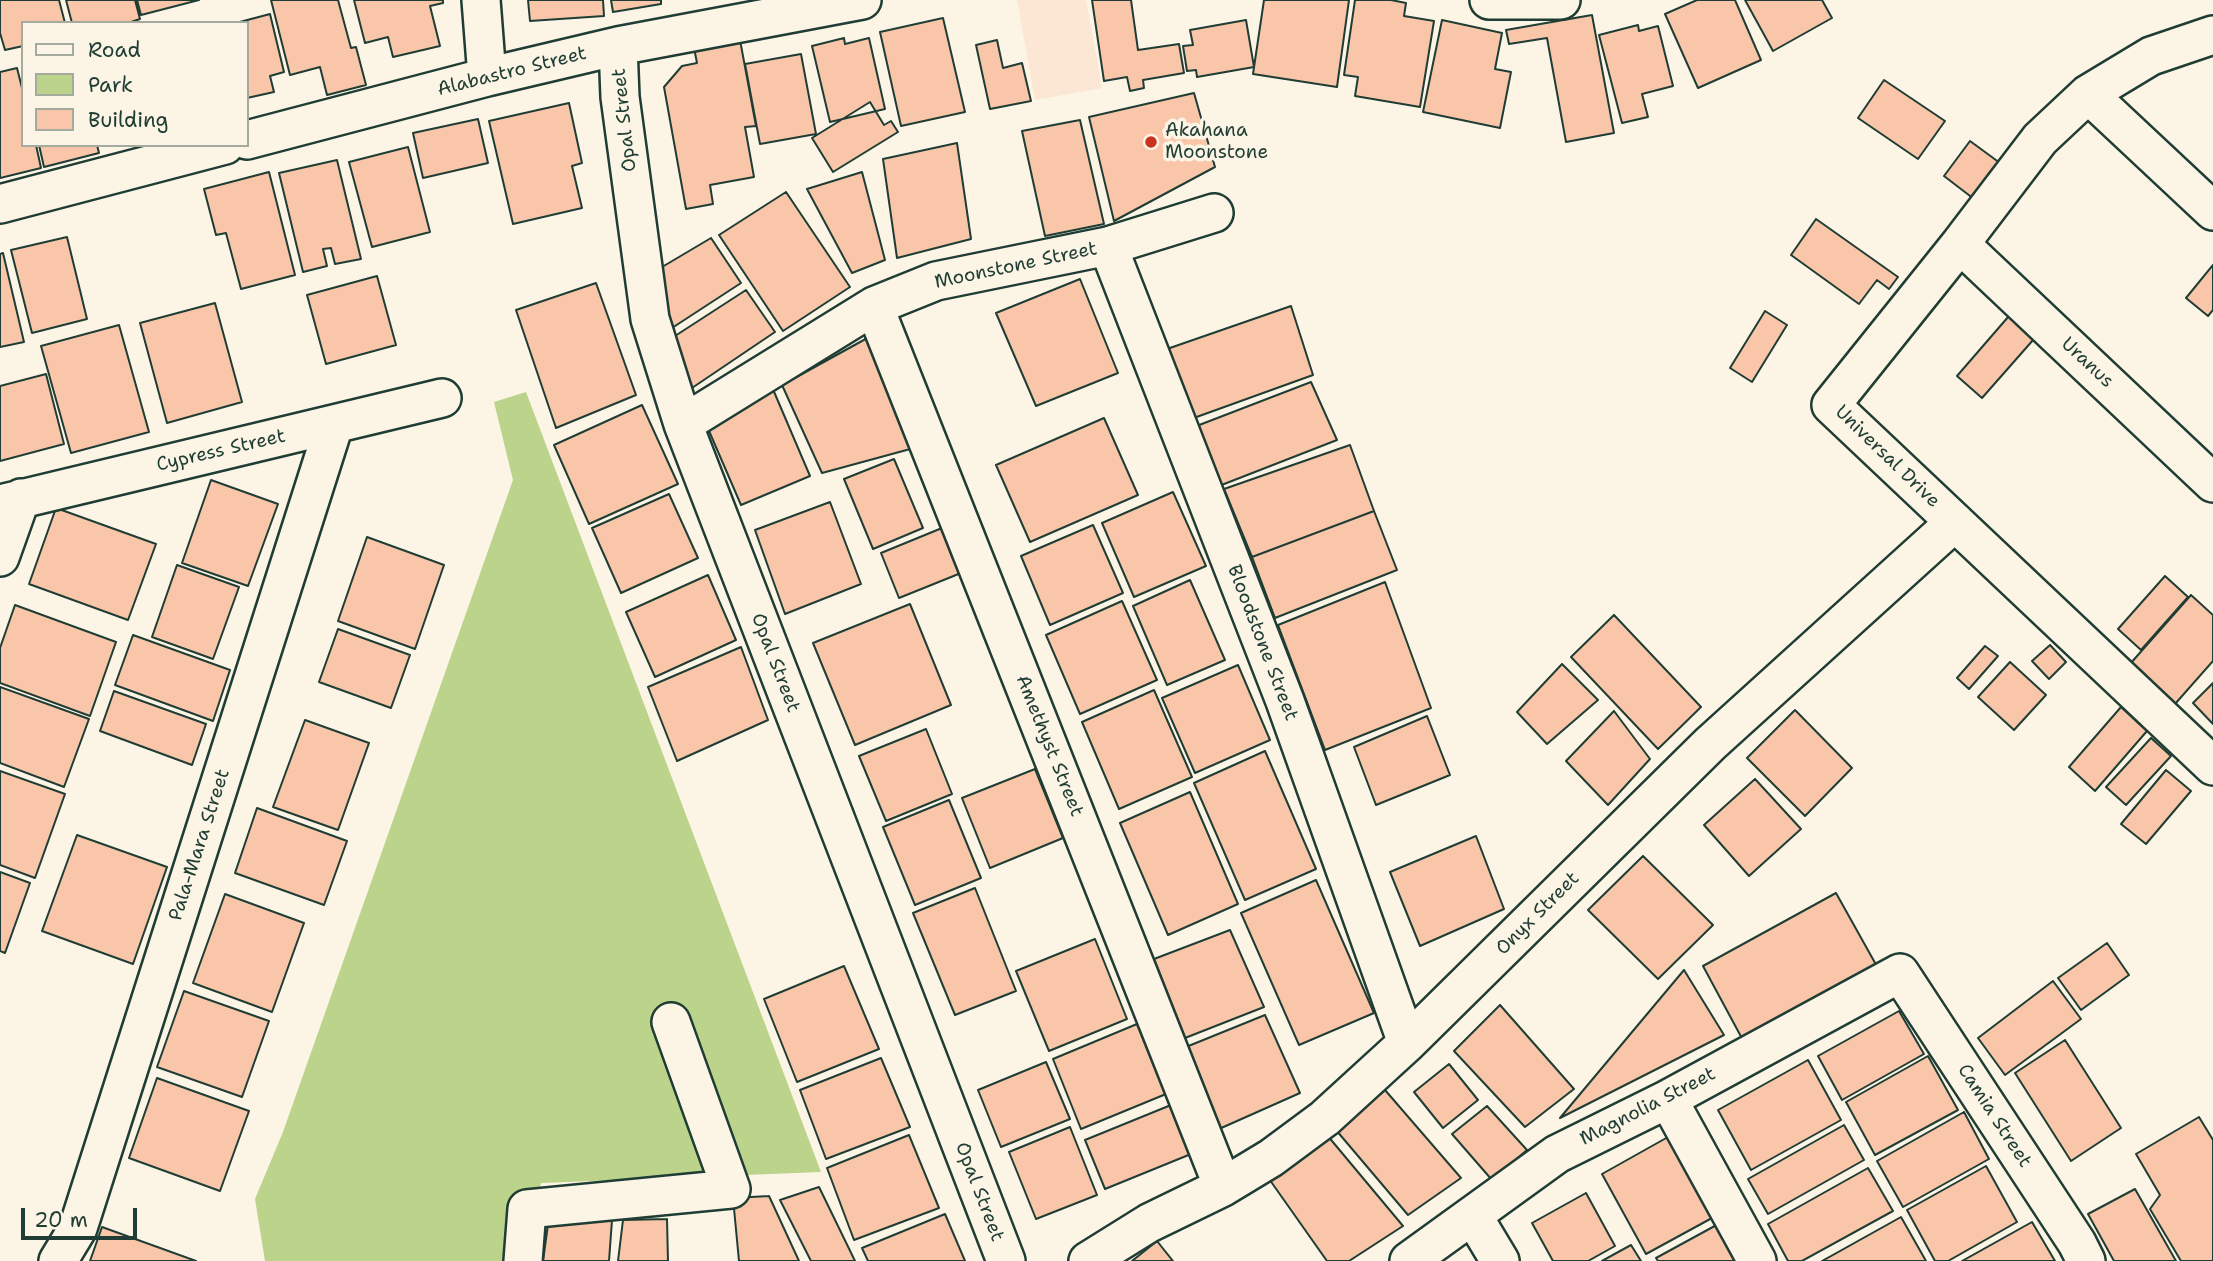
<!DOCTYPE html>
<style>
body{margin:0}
#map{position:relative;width:2213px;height:1261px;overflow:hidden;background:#fcf5e5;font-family:"Shantell Sans",sans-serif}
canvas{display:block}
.legend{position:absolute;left:21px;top:21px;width:228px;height:126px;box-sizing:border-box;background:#fcf5e5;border:2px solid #a4ab9e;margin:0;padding:9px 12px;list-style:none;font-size:21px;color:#1f3d34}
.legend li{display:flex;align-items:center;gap:14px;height:35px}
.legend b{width:35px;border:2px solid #a4ab9e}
.scale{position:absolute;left:21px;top:1208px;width:116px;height:32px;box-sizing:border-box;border:4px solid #1f3d34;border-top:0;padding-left:9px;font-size:21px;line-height:24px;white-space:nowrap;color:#1f3d34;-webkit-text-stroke:5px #fcf5e5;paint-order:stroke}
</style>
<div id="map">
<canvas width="2213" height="1261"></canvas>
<ul class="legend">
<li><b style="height:9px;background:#fcf5e5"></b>Road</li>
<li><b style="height:19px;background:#bbd38a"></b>Park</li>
<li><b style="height:19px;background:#f9c6a9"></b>Building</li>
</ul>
<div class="scale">20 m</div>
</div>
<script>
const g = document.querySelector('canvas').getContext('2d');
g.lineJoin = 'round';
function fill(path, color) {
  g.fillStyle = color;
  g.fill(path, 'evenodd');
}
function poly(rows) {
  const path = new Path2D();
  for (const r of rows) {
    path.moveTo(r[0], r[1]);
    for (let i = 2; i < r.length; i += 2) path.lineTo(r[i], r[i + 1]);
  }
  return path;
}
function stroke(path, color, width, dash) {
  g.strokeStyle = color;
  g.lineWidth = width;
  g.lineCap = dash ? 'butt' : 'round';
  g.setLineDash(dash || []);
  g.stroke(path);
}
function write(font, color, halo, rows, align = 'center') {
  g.font = font + ' "Shantell Sans",sans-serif';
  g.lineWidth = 7;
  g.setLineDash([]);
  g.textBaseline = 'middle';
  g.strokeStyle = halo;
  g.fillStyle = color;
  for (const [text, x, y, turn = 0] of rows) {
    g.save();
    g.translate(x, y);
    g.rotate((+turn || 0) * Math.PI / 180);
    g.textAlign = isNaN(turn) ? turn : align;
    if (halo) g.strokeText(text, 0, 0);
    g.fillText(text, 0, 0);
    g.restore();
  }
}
fill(poly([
 [1017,0,1086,0,1102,88,1035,100]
]), '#fbe7d3');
fill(poly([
 [526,392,821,1172,541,1183,525,1261,265,1261,255,1199,283,1132,513,480,494,402]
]), '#bbd38a');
const building = poly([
 [0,0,59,0,65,23,23,23,23,46,5,50,0,33,0,0],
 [66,0,135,0,140,19,128,23,72,23,66,0],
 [137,0,199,0,141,15,137,0],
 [271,0,338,0,351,48,356,47,366,85,327,95,320,67,290,75,271,0],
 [354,0,443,0,443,3,430,6,440,46,393,57,388,37,365,43,354,0],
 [528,0,603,0,604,16,530,21,528,0],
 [611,0,661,0,661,4,613,12,611,0],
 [1092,0,1131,0,1138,50,1179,44,1184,73,1143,80,1144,88,1130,91,1127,77,1104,81,1092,0],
 [1264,0,1349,0,1337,87,1253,74,1264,0],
 [1355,0,1391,0,1406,3,1404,16,1434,21,1420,107,1355,96,1358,77,1344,75,1355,0],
 [1697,0,1735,0,1761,60,1698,88,1665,14,1697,0],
 [1745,0,1822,0,1832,18,1773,51,1745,0],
 [270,14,284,72,270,76,274,92,247,98,247,23,236,23,270,14],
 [1592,15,1614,133,1566,142,1547,38,1509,44,1506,30,1592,15],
 [943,18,965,112,901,126,880,32,943,18],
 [1246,20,1254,67,1197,77,1196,70,1187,71,1183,46,1193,45,1190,30,1246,20],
 [1442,20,1502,33,1495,69,1511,72,1500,128,1423,112,1442,20],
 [1638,25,1639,31,1658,26,1673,86,1642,94,1648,117,1622,123,1599,35,1638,25],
 [844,38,845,44,869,38,885,109,830,122,812,46,844,38],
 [740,40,756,126,745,127,754,177,710,185,713,204,686,209,664,87,682,66,697,63,694,48,740,40],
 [997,40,1003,68,1022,63,1031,101,990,109,976,45,997,40],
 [801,54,816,134,760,144,745,64,801,54],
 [17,68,23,92,23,145,36,145,41,168,0,178,0,72,17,68],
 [1884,80,1945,121,1918,159,1858,118,1884,80],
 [1194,93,1215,167,1114,221,1089,117,1194,93],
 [870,102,884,125,891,121,898,132,833,172,812,138,870,102],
 [569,103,582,163,572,166,582,208,513,224,489,121,569,103],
 [478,119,488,163,423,178,413,133,478,119],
 [1080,120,1104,224,1045,236,1022,131,1080,120],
 [1970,141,2000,163,1974,199,1944,176,1970,141],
 [957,143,971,239,897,258,883,159,957,143],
 [39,145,97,145,99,153,44,167,39,145],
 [408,147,430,232,372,247,349,162,408,147],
 [337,160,361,259,335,264,331,248,323,249,327,266,303,272,279,173,337,160],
 [269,172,295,275,241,289,226,233,216,235,204,189,269,172],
 [862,172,885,260,852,273,807,189,862,172],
 [786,192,850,287,783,331,719,235,786,192],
 [1816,219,1898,277,1889,289,1877,280,1859,304,1791,255,1816,219],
 [67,237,87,319,32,333,11,250,67,237],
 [711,238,741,283,672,328,657,270,711,238],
 [3,253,24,342,0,347,0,254,3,253],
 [2213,265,2213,310,2208,316,2186,298,2213,265],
 [377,276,396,345,326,364,307,295,377,276],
 [1080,279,1118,373,1036,406,996,313,1080,279],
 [596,283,636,395,556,428,516,310,596,283],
 [746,290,775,332,689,390,675,336,746,290],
 [215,303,242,402,167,423,140,323,215,303],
 [1291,306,1313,375,1191,419,1167,349,1291,306],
 [2015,309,2041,331,1982,398,1957,376,2015,309],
 [1765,311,1787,325,1752,382,1730,368,1765,311],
 [119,325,149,432,71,453,41,346,119,325],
 [871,336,914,448,822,473,782,385,871,336],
 [46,374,64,444,0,461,0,386,46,374],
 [1311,382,1337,440,1219,486,1194,427,1311,382],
 [772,387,810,476,741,505,703,417,772,387],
 [642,405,678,484,589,524,554,445,642,405],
 [1104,418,1138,495,1030,542,996,465,1104,418],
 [1350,445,1374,511,1252,557,1224,489,1350,445],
 [894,459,923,528,873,549,844,479,894,459],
 [211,480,278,504,248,586,182,563,211,480],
 [1173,492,1206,566,1134,597,1102,523,1173,492],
 [669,494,698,558,621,593,592,528,669,494],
 [830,502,861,584,785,614,755,530,830,502],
 [56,508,156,544,128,620,29,584,56,508],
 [1374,511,1397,570,1275,618,1252,557,1374,511],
 [1093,525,1123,593,1050,625,1021,556,1093,525],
 [942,528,961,573,899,598,881,553,942,528],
 [367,537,444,565,415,649,338,621,367,537],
 [177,565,239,587,213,659,152,637,177,565],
 [708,575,736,640,655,677,626,612,708,575],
 [2165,576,2188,597,2141,650,2118,629,2165,576],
 [1190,580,1225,660,1167,685,1133,606,1190,580],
 [1385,582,1431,708,1325,750,1278,625,1385,582],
 [2191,595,2213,615,2213,661,2175,704,2130,664,2191,595],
 [1122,601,1157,680,1080,714,1046,635,1122,601],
 [910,604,951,705,855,745,813,643,910,604],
 [15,605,116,642,90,716,0,683,0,648,15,605],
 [1614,615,1701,707,1658,749,1571,657,1614,615],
 [338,629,410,655,391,708,319,682,338,629],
 [133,635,230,670,213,721,115,685,133,635],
 [2050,645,2066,662,2049,679,2032,661,2050,645],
 [1985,646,1998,656,1969,689,1957,678,1985,646],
 [741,647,768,720,677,761,648,687,741,647],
 [2010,662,2046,695,2014,730,1978,697,2010,662],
 [1562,664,1598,700,1547,744,1517,712,1562,664],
 [1238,665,1270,740,1195,773,1162,698,1238,665],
 [2213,683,2213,724,2193,703,2213,683],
 [0,687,89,719,64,787,0,763,0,687],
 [1154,690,1192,777,1119,809,1082,722,1154,690],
 [114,691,206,724,192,765,100,731,114,691],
 [2121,707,2147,731,2095,791,2069,767,2121,707],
 [1795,710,1852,768,1805,816,1747,758,1795,710],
 [1614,711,1650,759,1608,805,1566,761,1614,711],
 [1427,716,1450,775,1376,805,1354,747,1427,716],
 [305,720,369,743,338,830,273,807,305,720],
 [926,729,952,794,886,821,859,756,926,729],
 [2151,738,2171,756,2126,805,2106,787,2151,738],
 [1265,751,1316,869,1245,900,1194,783,1265,751],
 [1035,769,1063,838,990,868,962,798,1035,769],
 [2166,770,2191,791,2146,844,2121,824,2166,770],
 [0,771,65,794,35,878,0,865,0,771],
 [1755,779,1801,829,1749,876,1704,825,1755,779],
 [1190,792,1238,904,1168,935,1120,823,1190,792],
 [949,800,981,878,915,905,883,827,949,800],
 [257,808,347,841,324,905,235,873,257,808],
 [77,835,167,867,133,964,42,931,77,835],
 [1476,836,1504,909,1420,946,1390,872,1476,836],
 [1643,856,1713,925,1658,979,1588,910,1643,856],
 [0,872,30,883,5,953,0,951,0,872],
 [1316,880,1374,1013,1299,1045,1241,913,1316,880],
 [975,888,1016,991,955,1015,913,913,975,888],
 [1836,893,1879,970,1745,1044,1703,966,1836,893],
 [225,894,304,923,272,1012,193,983,225,894],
 [1230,930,1264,1007,1185,1038,1154,959,1230,930],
 [1095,939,1127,1019,1049,1051,1016,971,1095,939],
 [2107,943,2129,975,2081,1010,2058,978,2107,943],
 [844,966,879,1049,797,1082,764,999,844,966],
 [1684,970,1724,1035,1560,1118,1684,970],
 [2053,981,2081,1019,2005,1075,1978,1038,2053,981],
 [184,991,269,1021,242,1097,157,1067,184,991],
 [1500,1005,1574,1089,1525,1127,1454,1051,1500,1005],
 [1899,1011,1924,1054,1842,1100,1818,1056,1899,1011],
 [1265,1015,1300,1093,1219,1129,1186,1047,1265,1015],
 [1137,1024,1166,1094,1081,1129,1053,1059,1137,1024],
 [2065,1040,2121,1128,2071,1161,2015,1073,2065,1040],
 [1928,1056,1958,1110,1875,1155,1846,1102,1928,1056],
 [881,1058,910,1127,826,1159,800,1090,881,1058],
 [1808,1060,1841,1120,1751,1170,1718,1110,1808,1060],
 [1046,1062,1070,1119,1001,1147,978,1090,1046,1062],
 [1449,1064,1478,1100,1443,1128,1414,1092,1449,1064],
 [157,1078,249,1111,220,1191,129,1158,157,1078],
 [1385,1090,1461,1178,1408,1215,1336,1130,1385,1090],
 [1171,1105,1191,1154,1105,1189,1085,1140,1171,1105],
 [1487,1106,1527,1150,1492,1180,1452,1134,1487,1106],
 [1964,1112,1989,1159,1903,1207,1877,1161,1964,1112],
 [2199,1117,2213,1140,2213,1261,2181,1261,2150,1209,2160,1195,2136,1154,2199,1117],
 [1844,1125,1864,1160,1768,1214,1748,1179,1844,1125],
 [1070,1127,1097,1195,1036,1219,1009,1152,1070,1127],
 [909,1135,939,1208,854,1240,827,1168,909,1135],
 [1327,1135,1403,1226,1349,1261,1327,1261,1267,1176,1327,1135],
 [1668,1137,1712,1218,1646,1254,1602,1174,1668,1137],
 [1986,1166,2017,1222,1948,1261,1935,1261,1907,1210,1986,1166],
 [1868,1168,1893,1211,1802,1261,1788,1261,1768,1224,1868,1168],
 [819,1187,855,1261,811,1261,780,1200,819,1187],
 [2135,1189,2176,1261,2114,1261,2088,1214,2135,1189],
 [1586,1193,1615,1246,1588,1261,1553,1261,1532,1223,1586,1193],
 [769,1196,799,1261,739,1261,733,1198,769,1196],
 [945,1214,965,1261,868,1261,862,1248,945,1214],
 [549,1217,612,1220,609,1261,543,1261,549,1217],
 [1901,1217,1926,1261,1822,1261,1901,1217],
 [667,1219,668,1261,618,1261,623,1220,667,1219],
 [1722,1222,1744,1261,1658,1261,1656,1258,1722,1222],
 [2032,1222,2055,1261,1962,1261,2032,1222],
 [102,1227,196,1261,90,1261,102,1227],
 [1157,1241,1173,1261,1132,1261,1157,1241],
 [1631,1245,1641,1261,1602,1261,1631,1245]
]);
fill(building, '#f9c6a9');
stroke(building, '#1f3d34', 2);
const minor = poly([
 [481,0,487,77],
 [1489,0,1561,0],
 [2213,35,2151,56,2088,94,2040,139,1960,244,1831,405,2213,766],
 [618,46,620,97,650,319,683,424,1006,1261],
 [2088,94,2213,211],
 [247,140,487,77,618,46,862,0],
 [0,204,225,145],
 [1960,244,2213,483],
 [1108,246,1285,701,1407,1043],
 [874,306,1223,1187],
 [683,424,874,306,936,281,1108,246,1214,213],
 [0,504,442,398],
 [0,557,21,498],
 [1668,1099,1757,1261],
 [1473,1216,1500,1261],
 [58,1261,78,1228,334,425],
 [523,1261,527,1209,731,1189,671,1022],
 [1088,1261,1149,1223,1223,1187,1271,1158,1325,1118,1407,1043,1710,744,1955,522],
 [1409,1261,1557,1154,1668,1099,1900,973,2077,1243,2086,1261]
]);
stroke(minor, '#1f3d34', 42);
stroke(minor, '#fcf5e5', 37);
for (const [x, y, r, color] of [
 [1151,142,7,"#c8321e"]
]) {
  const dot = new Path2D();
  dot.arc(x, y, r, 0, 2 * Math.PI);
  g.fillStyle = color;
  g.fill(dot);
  stroke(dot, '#fcf5e5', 2.5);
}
write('19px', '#1f3d34', '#fcf5e5', [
 ["Alabastro Street",512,72,-14],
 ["Opal Street",625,120,-96],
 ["Moonstone Street",1016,266,-12],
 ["Uranus",2087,363,43],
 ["Cypress Street",221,451,-13],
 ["Universal Drive",1887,457,44],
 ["Bloodstone Street",1262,643,69],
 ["Opal Street",775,663,69],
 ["Amethyst Street",1049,746,68],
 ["Pala-Mara Street",200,845,-72],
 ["Onyx Street",1538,914,-45],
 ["Magnolia Street",1648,1107,-27],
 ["Camia Street",1994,1116,57],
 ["Opal Street",979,1192,69]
]);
write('19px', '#1f3d34', '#fcf5e5', [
 ["Akahana",1165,131],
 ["Moonstone",1165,153]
], 'left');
</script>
